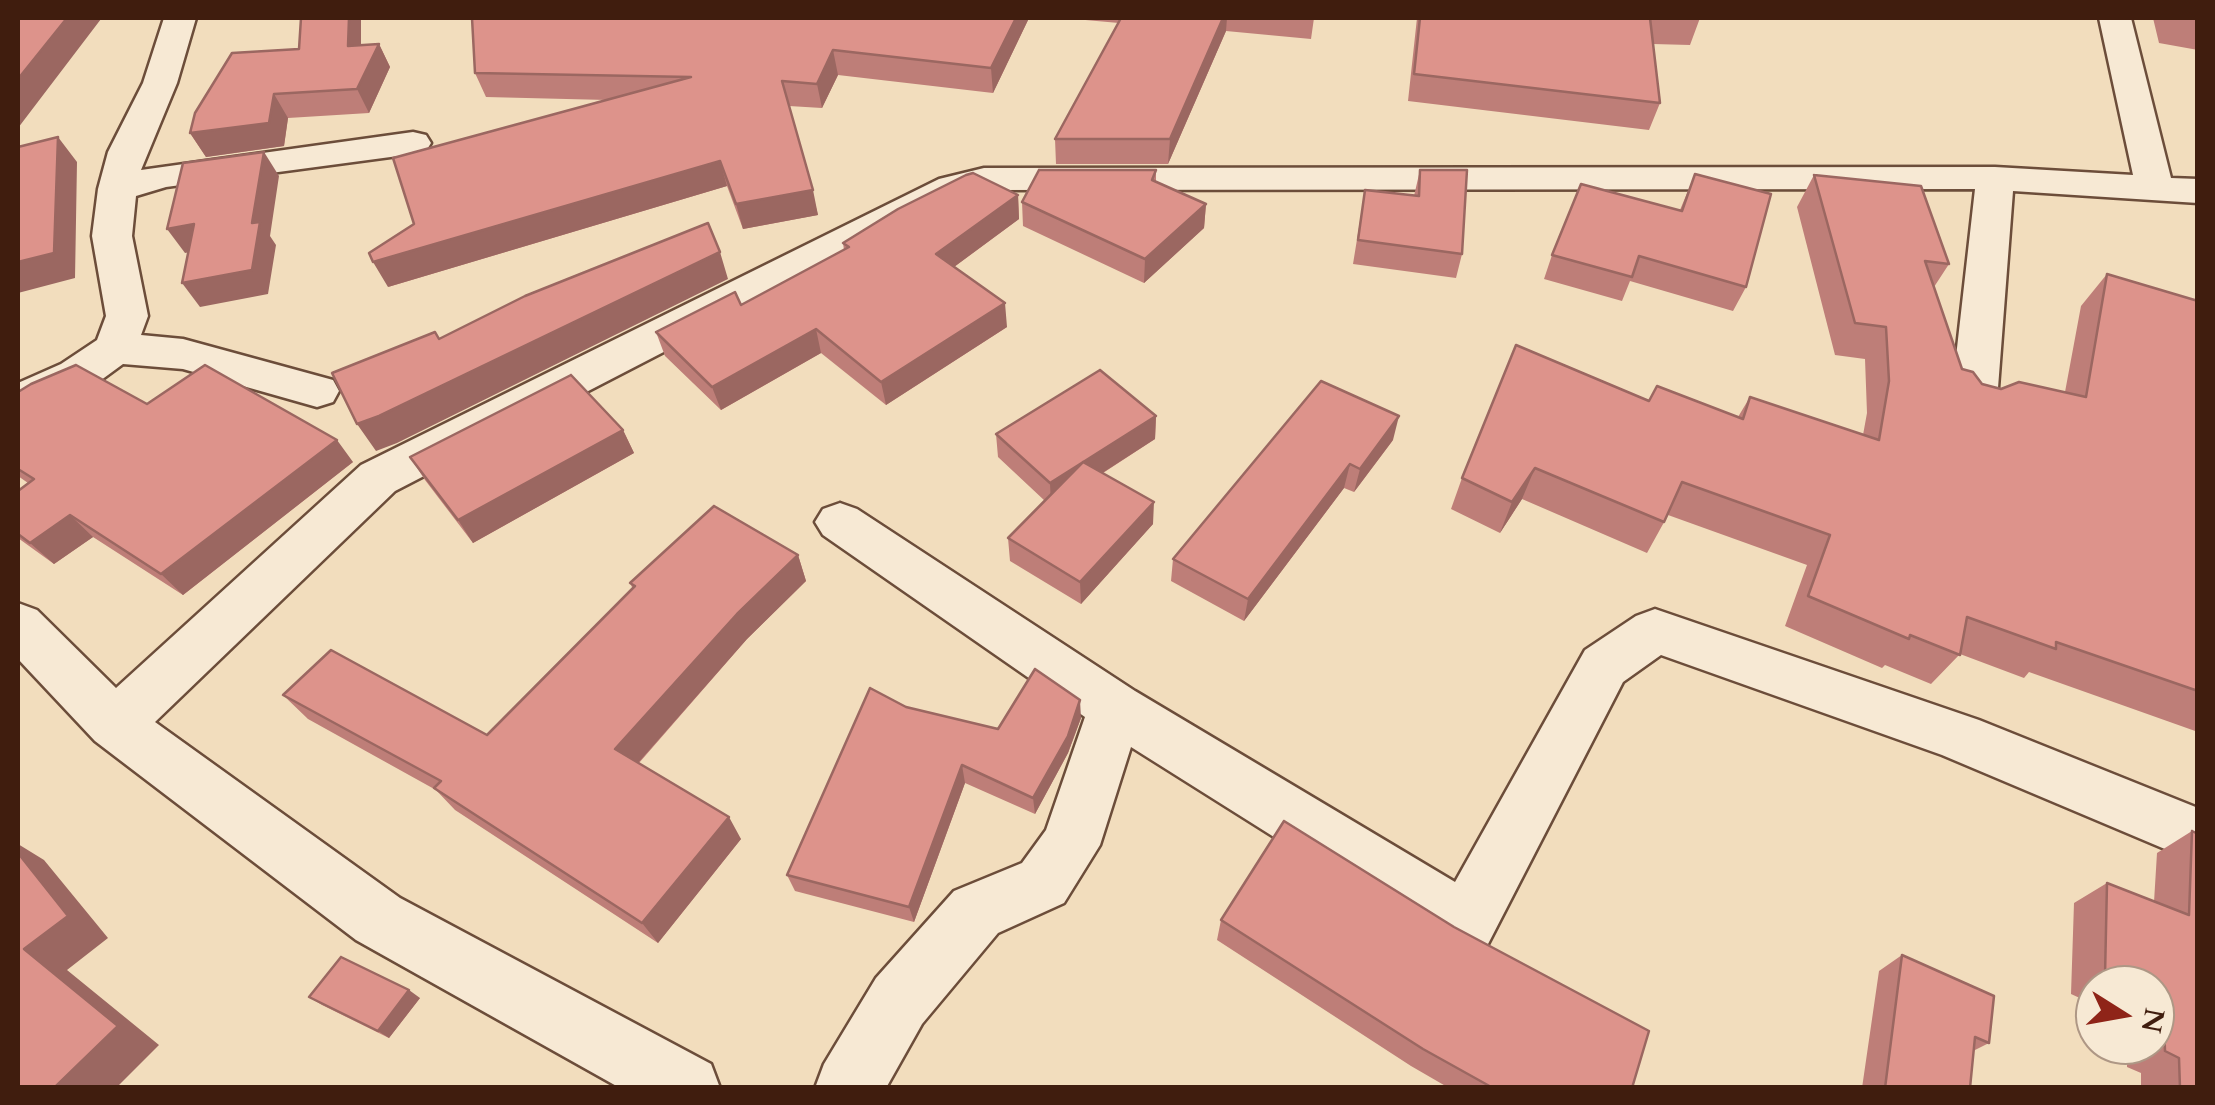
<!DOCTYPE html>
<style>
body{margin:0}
#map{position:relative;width:2215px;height:1105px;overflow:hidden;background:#f2ddbd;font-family:Cardo,serif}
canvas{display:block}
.frame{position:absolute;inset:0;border:20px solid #401d0e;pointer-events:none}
.north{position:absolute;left:2075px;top:965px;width:100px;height:100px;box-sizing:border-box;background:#f7e9d4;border:2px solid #ae9785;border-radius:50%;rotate:101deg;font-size:28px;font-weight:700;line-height:40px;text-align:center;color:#401d0e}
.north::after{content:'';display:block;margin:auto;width:35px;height:45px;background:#8f2418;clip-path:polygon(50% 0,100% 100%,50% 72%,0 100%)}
</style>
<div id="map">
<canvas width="2215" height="1105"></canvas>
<div class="frame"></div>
<div class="north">N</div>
</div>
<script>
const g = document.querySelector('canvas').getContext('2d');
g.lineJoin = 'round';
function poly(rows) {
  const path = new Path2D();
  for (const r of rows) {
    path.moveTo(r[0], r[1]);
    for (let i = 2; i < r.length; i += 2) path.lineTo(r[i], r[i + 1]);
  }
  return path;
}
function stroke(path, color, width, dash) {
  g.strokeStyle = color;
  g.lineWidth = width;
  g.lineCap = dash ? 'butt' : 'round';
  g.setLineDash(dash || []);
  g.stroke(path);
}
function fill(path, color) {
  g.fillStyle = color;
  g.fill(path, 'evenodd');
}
const minor = poly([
 [164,18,196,18,177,83,141,170,413,132,426,135,431,143,426,151,413,154,166,187,136,196,132,236,148,316,141,335,183,339,333,380,339,391,333,402,317,407,183,369,123,364,93,386,18,417,18,383,61,364,97,340,106,316,92,236,98,189,108,152,143,83,164,18],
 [2099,18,2131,18,2171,178,2198,179,2198,203,2013,191,1997,401,1990,412,1974,417,1958,412,1951,401,1975,189,985,190,967,195,395,491,155,722,400,898,711,1064,720,1088,620,1088,356,940,95,741,18,659,18,603,37,610,116,688,361,465,939,179,984,168,1995,167,2133,175,2099,18],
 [840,503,857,509,1135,691,1455,882,1585,650,1636,616,1655,609,1979,720,2198,808,2198,863,1942,755,1661,655,1623,682,1488,944,1466,953,1444,944,1131,747,1100,845,1064,903,998,933,922,1024,886,1088,815,1088,824,1064,876,978,954,891,1022,863,1046,830,1085,717,823,535,815,522,823,509,840,503]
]);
stroke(minor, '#6c4d3a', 5);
fill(minor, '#f7e9d4');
fill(poly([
 [361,18,361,45,379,44,390,67,369,113,288,118,284,146,206,157,190,133,299,49],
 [472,18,1029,18,993,93,838,75,822,108,789,106,818,215,743,229,727,186,388,287,607,100,486,97,475,73],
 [1063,18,1314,18,1311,39,1226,31,1168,164,1056,164,1055,139,1119,23],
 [1417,18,1700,18,1690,45,1653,44,1660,103,1649,130,1408,101],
 [2153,18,2198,18,2198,50,2159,43],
 [1156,170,1156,182,1206,204,1204,228,1144,283,1023,226,1022,202],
 [1420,170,1462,254,1456,278,1353,264,1365,190,1414,196],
 [1695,174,1746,287,1733,311,1630,281,1622,301,1544,279,1552,255,1680,210],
 [1814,175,1949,264,1934,287,1962,369,1982,384,2001,389,2065,392,2081,306,2107,274,2198,301,2198,732,2029,672,2024,678,1960,654,1931,684,1885,665,1882,668,1785,626,1807,565,1668,515,1647,553,1522,499,1500,533,1451,509,1462,478,1649,401,1738,417,1750,397,1863,435,1867,413,1865,359,1835,355,1797,207],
 [1018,195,1019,219,954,267,1007,327,886,405,821,353,721,410,665,356,656,332,741,305,844,250,843,243],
 [18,392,147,404,353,462,183,595,93,537,54,564,18,538,18,491,28,483,18,476],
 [1156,416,1155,439,1103,473,1153,524,1081,604,1010,561,1008,538,1045,501,998,457,996,434],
 [623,430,634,453,473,543,425,480,410,457],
 [1393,440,1354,492,1344,488,1244,621,1171,581,1173,559],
 [798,555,806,581,747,639,639,763,741,839,658,943,455,810,436,790,308,719,283,695,487,735,633,589,630,583],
 [906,707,998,729,1081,718,1068,753,1035,814,965,783,914,922,795,891,787,875],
 [2192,831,2198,1088,2141,1088,2141,1073,2127,1067,2127,1045,2155,1045,2155,985,2095,985,2095,1005,2071,994,2074,903,2107,883,2154,902,2157,853],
 [1221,920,1632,1088,1449,1088,1411,1066,1217,940],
 [1902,955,1989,1043,1973,1051,1970,1088,1862,1088,1879,971],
 [309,997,420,998,389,1038,322,1005]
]), '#be7e78');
fill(poly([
 [67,18,100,18,101,19,18,128,18,79],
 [349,18,361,18,361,69,348,46],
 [1016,18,1029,18,993,93,991,68],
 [1223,18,1227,18,1226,31,1168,164,1170,139],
 [379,44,390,67,369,113,357,89],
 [833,50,838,75,822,108,817,84],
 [274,94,288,118,284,146,206,157,190,133],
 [58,137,77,162,75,278,18,293,18,262],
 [264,152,279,176,270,236,276,245,268,294,200,307,182,283,252,223],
 [720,161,727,186,388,287,373,262],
 [813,190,818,215,743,229,736,204],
 [1018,195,1019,219,939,278,936,254],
 [1206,204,1204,228,1144,283,1145,259],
 [194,224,211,248,185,253,167,229],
 [720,252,728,279,397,443,376,451,357,424],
 [1005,303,1007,327,886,405,881,382],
 [816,329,821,353,721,410,712,387],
 [1156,416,1155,439,1051,506,1050,483],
 [1399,416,1393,440,1354,492,1360,469],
 [623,430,634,453,473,543,458,520],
 [337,440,353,462,183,595,161,574],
 [1350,464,1344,488,1244,621,1248,599],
 [1535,468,1522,499,1500,533,1512,502],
 [1154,502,1153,524,1081,604,1080,582],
 [70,515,93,537,54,564,30,543],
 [798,555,806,581,747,639,630,772,615,749,737,614],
 [1080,700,1081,718,1068,753,1035,814,1033,798],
 [962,765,965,783,914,922,909,907],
 [729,817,741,839,658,943,642,923],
 [18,844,44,860,108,938,67,970,159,1045,116,1088,54,1088,24,949],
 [409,990,420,998,389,1038,378,1031]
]), '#9b6761');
const building = poly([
 [18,18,67,18,18,79,18,18],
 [301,18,349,18,348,46,379,44,357,89,274,94,269,123,190,133,195,113,232,53,299,49,301,18],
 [472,18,1016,18,991,68,833,50,817,84,782,81,813,190,736,204,720,161,373,262,369,253,414,224,393,158,691,77,475,73,472,18],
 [1121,18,1223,18,1170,139,1055,139,1121,18],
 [1420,18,1650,18,1660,103,1414,74,1420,18],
 [58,137,54,253,18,262,18,147,58,137],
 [264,152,252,223,260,222,252,270,182,283,194,224,167,229,183,163,264,152],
 [1039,170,1156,170,1152,180,1206,204,1145,259,1022,202,1039,170],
 [1420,170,1467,170,1462,254,1358,240,1365,190,1419,196,1420,170],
 [973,173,1018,195,936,254,1005,303,881,382,816,329,712,387,656,332,735,292,741,305,849,247,843,243,898,209,966,175,973,173],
 [1695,174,1771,194,1746,287,1639,256,1632,277,1552,255,1581,184,1682,211,1695,174],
 [1814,175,1921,186,1949,264,1925,261,1962,369,1973,372,1982,384,2001,389,2019,382,2086,397,2107,274,2198,301,2198,691,2056,642,2056,649,1967,617,1960,655,1910,635,1909,639,1808,596,1830,535,1682,482,1664,522,1535,468,1512,502,1462,478,1516,345,1649,401,1657,386,1743,419,1750,397,1879,440,1889,381,1886,327,1855,323,1814,175],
 [708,223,720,252,379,416,357,424,332,373,435,332,439,339,525,296,708,223],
 [76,365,147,404,205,365,337,440,161,574,70,515,30,543,18,534,18,491,34,479,18,469,18,392,31,384,76,365],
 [1100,370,1156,416,1050,483,996,434,1100,370],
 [571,375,623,430,458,520,410,457,571,375],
 [1321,381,1399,416,1360,469,1350,464,1248,599,1173,559,1321,381],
 [1083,462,1154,502,1080,582,1008,538,1083,462],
 [714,506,798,555,737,614,615,749,729,817,642,923,434,788,441,781,283,695,331,650,487,735,635,586,630,583,714,506],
 [1035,669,1080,700,1068,736,1033,798,962,765,909,907,787,875,870,688,906,707,998,729,1035,669],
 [1284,821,1454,927,1649,1031,1632,1088,1493,1088,1423,1049,1221,920,1284,821],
 [2192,831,2198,834,2198,1088,2180,1088,2179,1058,2165,1051,2163,1001,2155,997,2155,985,2126,985,2105,976,2107,883,2189,915,2192,831],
 [18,853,68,916,24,949,118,1026,54,1088,18,1088,18,853],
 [1902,955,1994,996,1989,1043,1975,1037,1970,1088,1885,1088,1902,955],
 [341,957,409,990,378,1031,309,997,341,957]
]);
fill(building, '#dd938b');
stroke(building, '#9b6761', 2.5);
</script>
